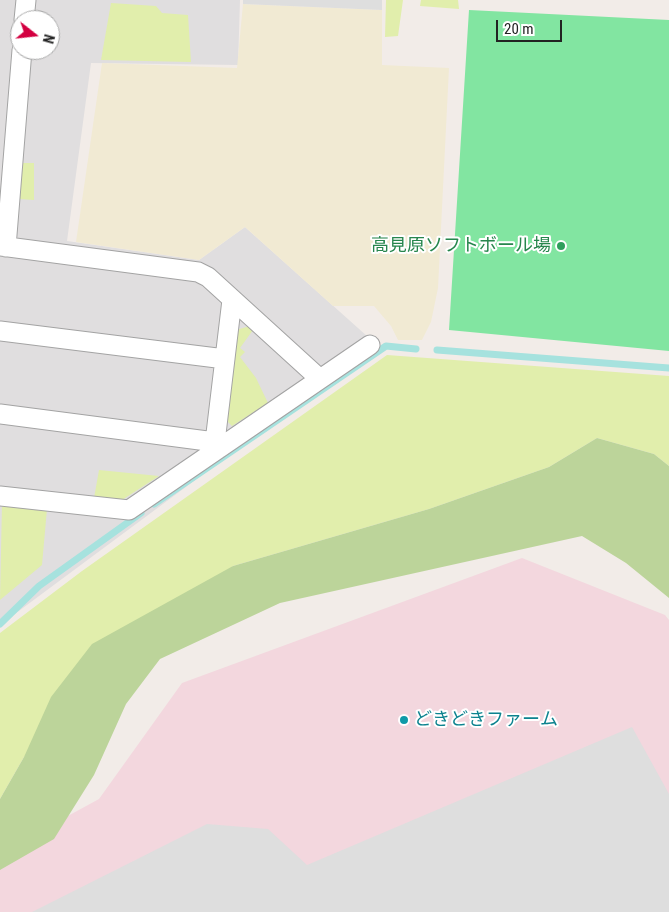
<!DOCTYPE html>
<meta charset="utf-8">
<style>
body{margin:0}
#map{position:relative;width:669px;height:912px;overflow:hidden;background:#f2ece8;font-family:"Roboto Condensed",sans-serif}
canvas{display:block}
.north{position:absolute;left:10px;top:10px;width:50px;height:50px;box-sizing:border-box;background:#fff;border:1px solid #a7a7a7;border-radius:50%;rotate:106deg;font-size:14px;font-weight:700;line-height:20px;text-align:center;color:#222}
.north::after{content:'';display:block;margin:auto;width:18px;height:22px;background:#d30040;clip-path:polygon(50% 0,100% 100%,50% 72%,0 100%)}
.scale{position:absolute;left:496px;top:20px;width:66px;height:22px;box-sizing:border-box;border:2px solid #222;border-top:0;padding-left:6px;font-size:15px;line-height:18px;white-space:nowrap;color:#222;-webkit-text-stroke:4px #fff;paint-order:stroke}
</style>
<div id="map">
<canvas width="669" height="912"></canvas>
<div class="north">N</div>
<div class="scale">20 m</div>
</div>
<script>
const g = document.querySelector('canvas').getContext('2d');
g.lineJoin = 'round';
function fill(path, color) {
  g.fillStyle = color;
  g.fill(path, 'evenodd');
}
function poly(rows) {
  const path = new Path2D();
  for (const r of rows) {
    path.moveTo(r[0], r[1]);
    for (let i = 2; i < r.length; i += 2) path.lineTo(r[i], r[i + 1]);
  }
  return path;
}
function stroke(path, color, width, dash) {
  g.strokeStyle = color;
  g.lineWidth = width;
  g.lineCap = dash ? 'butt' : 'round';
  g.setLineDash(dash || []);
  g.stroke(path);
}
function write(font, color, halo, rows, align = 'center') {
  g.font = font + ' "Roboto Condensed","Noto Sans JP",sans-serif';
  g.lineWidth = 4;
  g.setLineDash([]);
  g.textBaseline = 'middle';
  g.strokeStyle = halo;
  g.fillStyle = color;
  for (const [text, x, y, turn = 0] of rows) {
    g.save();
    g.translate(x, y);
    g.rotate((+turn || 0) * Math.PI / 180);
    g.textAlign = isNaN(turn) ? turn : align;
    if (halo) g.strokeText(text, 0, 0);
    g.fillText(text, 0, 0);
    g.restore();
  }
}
fill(poly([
 [0,0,240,0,238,65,91,63,67,241,199,260,245,227,377,345,0,625],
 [20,20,50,20,50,50,20,50]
]), '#e0dedf');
fill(poly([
 [522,558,665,615,669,620,669,912,0,912,0,853,99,799,182,683]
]), '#f3d7de');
fill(poly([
 [243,4,382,10,382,65,449,68,438,288,431,322,422,340,398,340,391,326,374,306,333,306,245,227,199,260,76,242,102,63,237,68]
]), '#f1ead3');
fill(poly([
 [386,0,403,0,398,36,385,37],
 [421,0,458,0,459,9,420,6],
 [111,3,156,6,162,13,188,15,191,62,101,60],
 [22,163,34,163,34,200,19,199],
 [250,326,253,330,240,348,245,352,240,357,256,378,268,403,232,426,226,420,236,330],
 [387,355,669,376,669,466,654,454,597,438,549,467,429,509,233,566,24,757,0,799,0,633,82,571],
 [99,470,159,476,122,500,94,498],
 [2,503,47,509,42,565,0,600]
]), '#e1eeac');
fill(poly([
 [597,438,654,454,669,466,669,598,626,563,582,536,280,603,160,659,126,704,94,775,54,839,0,870,0,799,24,757,51,697,92,644,233,566,429,509,549,467]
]), '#bcd49a');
fill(poly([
 [469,10,669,20,669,351,449,330]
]), '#82e5a1');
fill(poly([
 [243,0,382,0,382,10,243,4],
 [632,727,669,794,669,912,32,912,207,824,268,829,307,865]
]), '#dedede');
stroke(poly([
 [437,350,669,368],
 [154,504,386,346,416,349],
 [0,624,39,586,141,513]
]), '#a6e2de', 7);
const minor = poly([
 [24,20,26,0],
 [0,246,198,272,208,277,320,379],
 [6,247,22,50],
 [0,331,225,359],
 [0,414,215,442],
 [218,449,215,442,232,300],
 [0,496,129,510,370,345]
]);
stroke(minor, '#a3a3a3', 21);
stroke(minor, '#fff', 19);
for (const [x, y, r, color] of [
 [561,246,5,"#2e9e5b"],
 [404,720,5,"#0f9aa8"]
]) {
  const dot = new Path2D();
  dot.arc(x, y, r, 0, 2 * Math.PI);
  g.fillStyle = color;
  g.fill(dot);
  stroke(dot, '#fff', 2);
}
write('18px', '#27864d', '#fff', [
 ["高見原ソフトボール場",551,246]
], 'right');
write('18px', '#0d838f', '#fff', [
 ["どきどきファーム",414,720]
], 'left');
</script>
